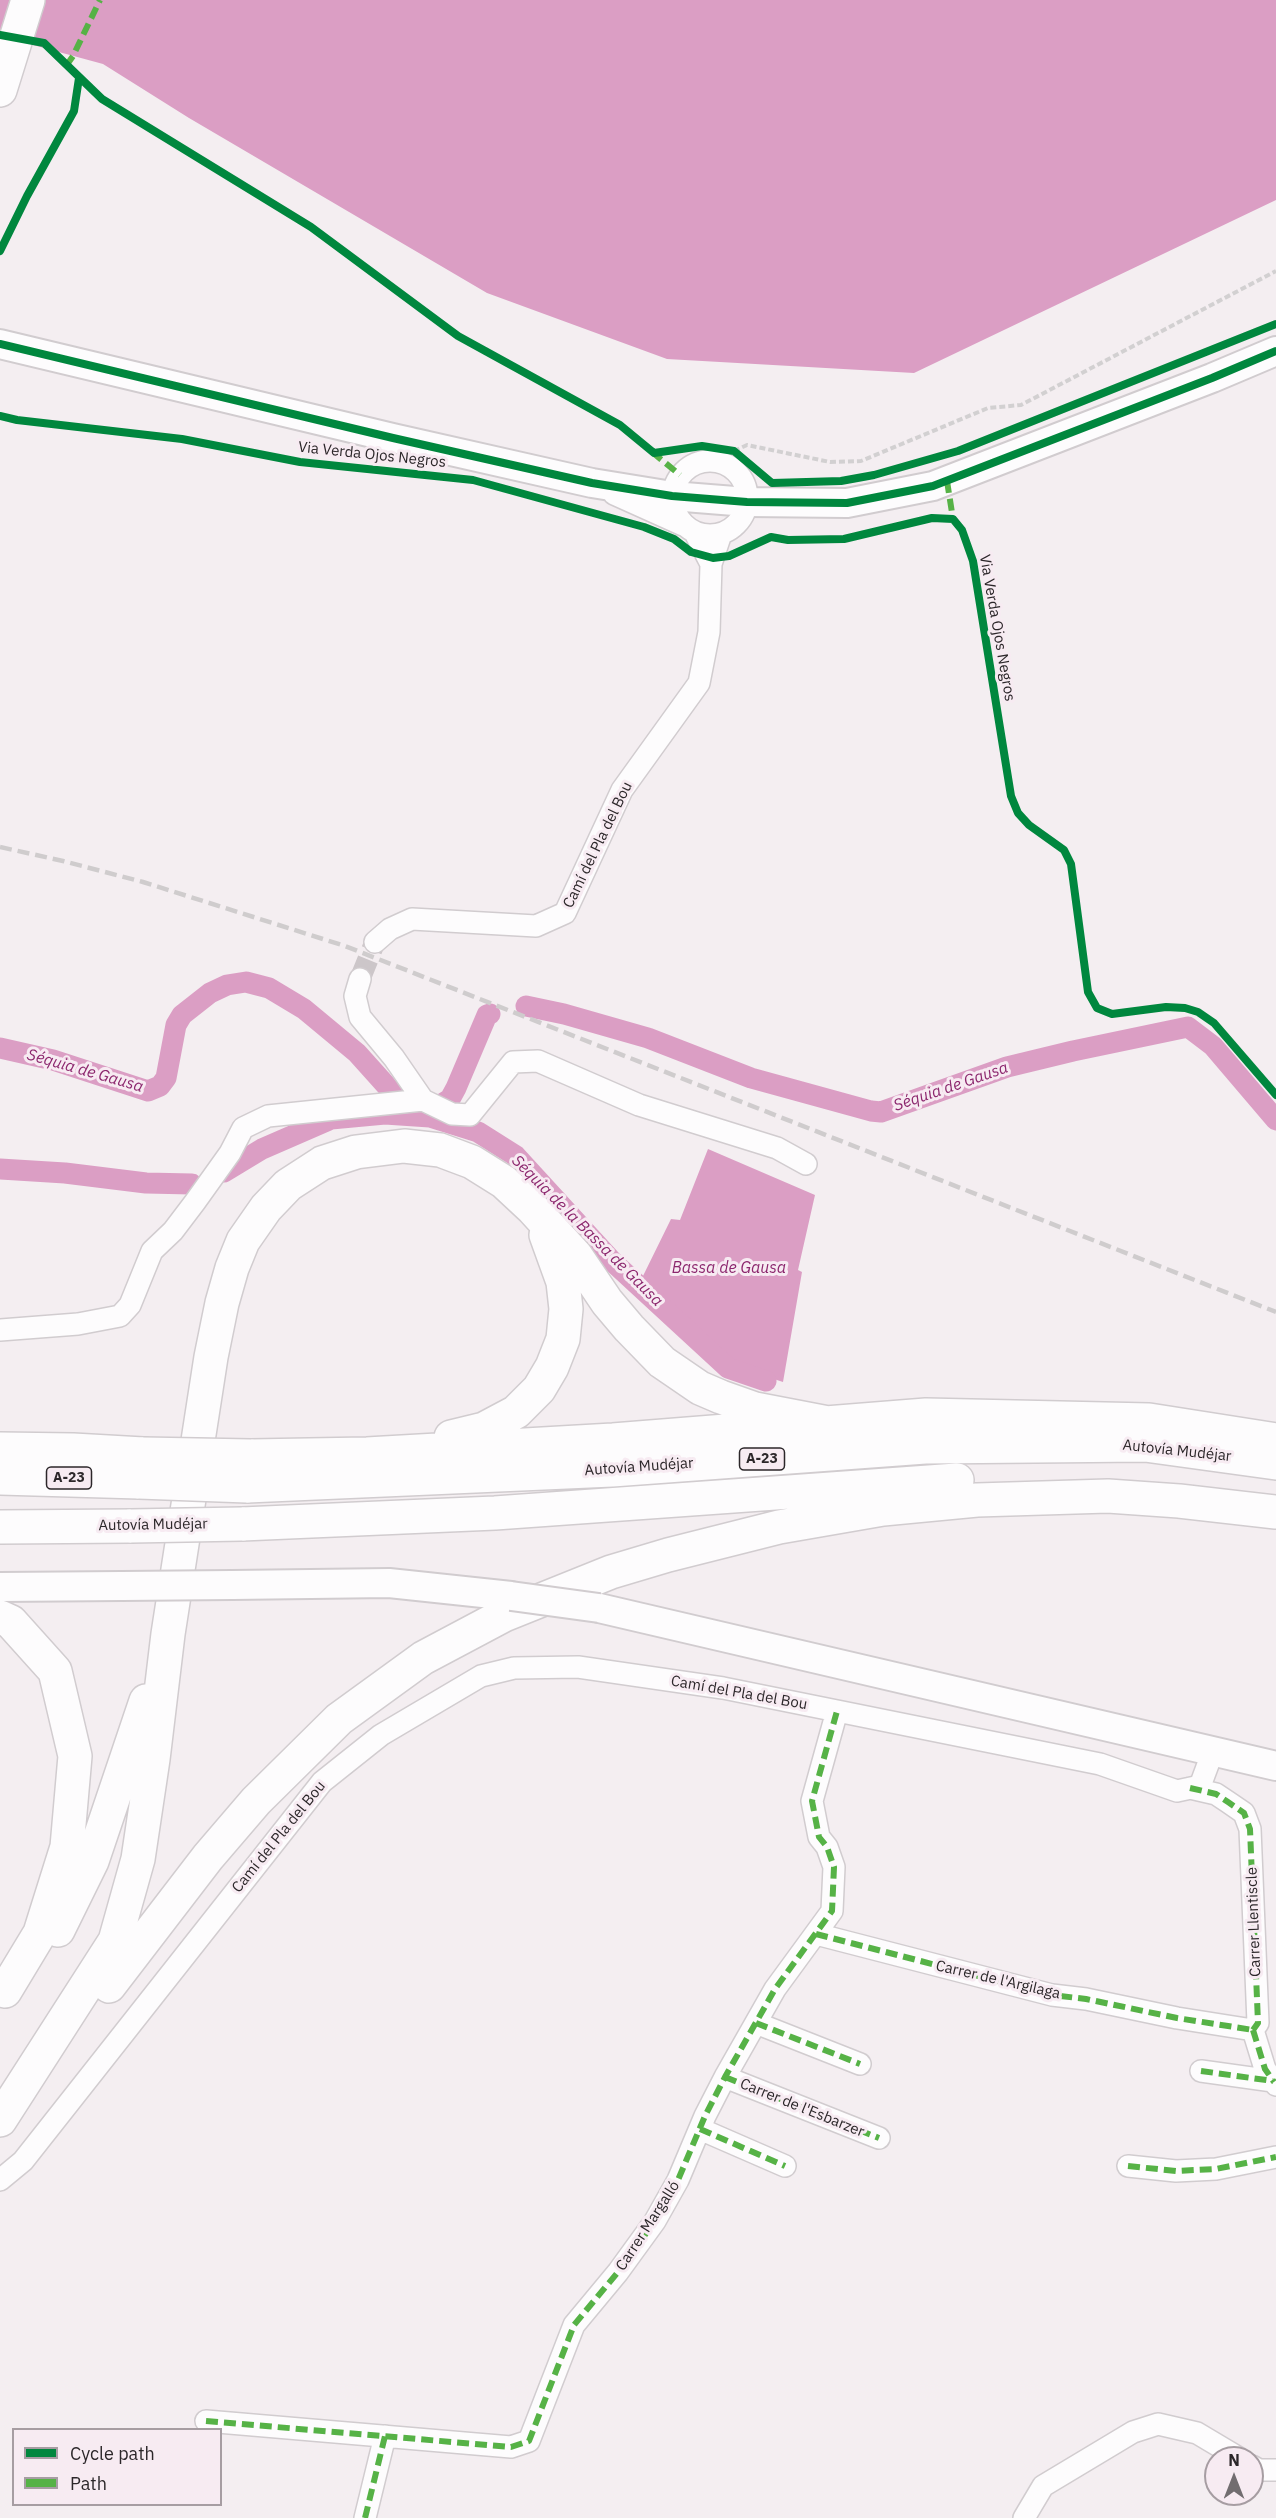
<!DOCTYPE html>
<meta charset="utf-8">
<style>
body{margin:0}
#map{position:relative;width:1276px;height:2518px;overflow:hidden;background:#f4eef1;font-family:"IBM Plex Sans",sans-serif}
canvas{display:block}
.legend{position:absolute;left:12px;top:2428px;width:210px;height:78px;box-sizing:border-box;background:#f7ebf2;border:2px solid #a69da2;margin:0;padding:8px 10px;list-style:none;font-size:18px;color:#2c272a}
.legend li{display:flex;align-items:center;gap:12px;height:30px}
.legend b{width:30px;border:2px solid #a69da2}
.north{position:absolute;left:1204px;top:2446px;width:60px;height:60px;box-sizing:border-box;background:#f7ebf2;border:2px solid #a69da2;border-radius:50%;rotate:0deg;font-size:16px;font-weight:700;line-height:24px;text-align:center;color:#2c272a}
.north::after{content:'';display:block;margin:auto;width:21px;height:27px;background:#726d70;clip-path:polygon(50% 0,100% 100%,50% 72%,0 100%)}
</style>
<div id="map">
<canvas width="1276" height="2518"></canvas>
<ul class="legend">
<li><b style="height:8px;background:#00873e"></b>Cycle path</li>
<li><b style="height:8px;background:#56b246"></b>Path</li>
</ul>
<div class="north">N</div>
</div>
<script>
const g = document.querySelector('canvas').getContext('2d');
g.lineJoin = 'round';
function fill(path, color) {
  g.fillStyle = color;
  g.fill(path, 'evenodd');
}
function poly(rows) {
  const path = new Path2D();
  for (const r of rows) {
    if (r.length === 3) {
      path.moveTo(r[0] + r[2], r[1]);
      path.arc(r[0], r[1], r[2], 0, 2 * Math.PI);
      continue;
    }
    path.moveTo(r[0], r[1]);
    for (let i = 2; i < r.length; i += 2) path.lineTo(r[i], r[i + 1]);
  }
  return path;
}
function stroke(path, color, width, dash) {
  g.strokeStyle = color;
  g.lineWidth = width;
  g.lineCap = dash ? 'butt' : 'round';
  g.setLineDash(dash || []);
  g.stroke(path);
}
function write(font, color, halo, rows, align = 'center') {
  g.font = font + ' "IBM Plex Sans",sans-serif';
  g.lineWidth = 6;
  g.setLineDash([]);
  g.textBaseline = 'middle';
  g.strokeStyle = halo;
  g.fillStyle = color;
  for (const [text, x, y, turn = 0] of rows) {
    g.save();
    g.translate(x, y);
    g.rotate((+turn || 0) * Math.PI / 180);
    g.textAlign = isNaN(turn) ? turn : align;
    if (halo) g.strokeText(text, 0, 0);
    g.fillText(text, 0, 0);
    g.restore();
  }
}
fill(poly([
 [0,0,1276,0,1276,200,914,373,667,359,487,293,189,118,103,64,0,36],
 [708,1149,815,1195,798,1270,802,1272,783,1382,728,1364,642,1278,671,1219,680,1220]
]), '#db9ec4');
stroke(poly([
 [526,1006,564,1014,648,1038,751,1078,871,1111,881,1112,1007,1067,1073,1051,1188,1027,1213,1046,1276,1120],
 [0,1048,53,1060,148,1091,160,1086,166,1078,176,1025,182,1015,210,993,227,985,246,982,269,988,304,1009,357,1053,392,1092],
 [442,1104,450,1099,456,1088,487,1015,490,1014],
 [0,1169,65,1173,146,1183,192,1184],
 [224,1172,262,1149,331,1119,385,1114,430,1117,478,1132,516,1156,613,1262,728,1368,766,1381]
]), '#db9ec4', 21);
stroke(poly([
 [360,979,375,942]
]), '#ccc6c9', 21, [21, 10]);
const street = poly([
 [710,498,37],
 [614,494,683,525],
 [695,533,711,564,721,534],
 [375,942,390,929,412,919,536,926,565,913,622,790,699,683,709,632,711,564],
 [360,979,355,996,360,1017,394,1058,423,1100],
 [0,1330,78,1324,120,1316,130,1305,152,1251,173,1231,195,1202,230,1153,243,1128,268,1116,423,1100,452,1114,470,1115,513,1062,538,1061,639,1105,777,1148,806,1164],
 [1190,1788,1216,1794,1228,1802,1244,1813,1250,1829,1258,2023,1253,2030],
 [816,1934,1052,1995,1086,1999,1177,2018,1253,2030],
 [756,2023,860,2064],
 [1253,2030,1265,2069,1276,2085],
 [1201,2071,1273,2081],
 [725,2077,879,2138],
 [700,2129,785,2166],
 [1128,2166,1176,2171,1216,2169,1276,2157],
 [0,2180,23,2161,322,1782,381,1735,481,1676,514,1668,578,1667,723,1688,1100,1764,1177,1791,1200,1786,1213,1751],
 [206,2421,511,2447,529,2441,574,2325,618,2272,655,2221,678,2180,705,2116,725,2077,775,1989,832,1911,834,1867,827,1847,819,1837,812,1801,837,1711],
 [1252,2466,1259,2470,1276,2470],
 [365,2518,385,2436],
 [1024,2518,1043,2486,1133,2432,1158,2424,1197,2433,1239,2458]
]);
const secondary = poly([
 [0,344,393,438,592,483,672,496,747,502,847,503,933,486,1212,378,1276,351],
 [232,1585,389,1583,511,1596],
 [0,1587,122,1586],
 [599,1608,1276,1766]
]);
const highway = poly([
 [0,90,28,0],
 [451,1437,484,1429,516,1412,539,1389,552,1367,563,1339,566,1309,563,1282,546,1235],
 [0,1449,73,1450,143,1454],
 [251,1456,367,1454,613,1440,926,1415,1149,1420,1276,1440],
 [0,1478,139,1482],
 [247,1486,612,1470,925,1447,1145,1445,1276,1463],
 [242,1524,495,1513,957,1480],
 [0,1527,131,1526],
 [0,1617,11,1622,55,1671,75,1756,67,1847,40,1933,5,1991],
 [58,1930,92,1861,146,1701],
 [109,1986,208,1857,256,1801,339,1719,423,1658,504,1615,611,1572,668,1555,779,1527,883,1509,977,1500,1108,1496,1179,1501,1276,1512],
 [0,2120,115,1941,138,1859,153,1759,168,1634,211,1357,222,1303,232,1268,243,1241,266,1208,288,1185,322,1163,356,1152,404,1146,440,1150,472,1162,504,1182,533,1209,576,1256,607,1302,629,1328,662,1362,700,1388,721,1397,755,1409,828,1423]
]);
stroke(street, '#d1cccf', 24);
stroke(secondary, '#d1cccf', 32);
stroke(highway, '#d1cccf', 36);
stroke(poly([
 [734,451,747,445,830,462,861,461,988,408,1021,405,1276,271]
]), '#d2d0d1', 4, [6, 3]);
stroke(street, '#fdfcfd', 21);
stroke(secondary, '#fdfcfd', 28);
stroke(highway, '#fdfcfd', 33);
stroke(poly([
 [0,847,63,861,143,882,345,946,1276,1312]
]), '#cfcccd', 4.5, [12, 6]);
const secondaryBridge = poly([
 [122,1586,232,1585],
 [511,1596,599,1608]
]);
const highwayBridge = poly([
 [143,1454,251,1456],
 [139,1482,247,1486],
 [131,1526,242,1524]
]);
stroke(secondaryBridge, '#d1cccf', 32, []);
stroke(highwayBridge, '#d1cccf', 36, []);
stroke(secondaryBridge, '#fdfcfd', 28);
stroke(highwayBridge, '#fdfcfd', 33);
stroke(poly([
 [66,66,73,56,100,0],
 [652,452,680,475],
 [947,481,953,519],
 [1190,1788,1216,1794,1228,1802,1244,1813,1250,1829,1258,2023,1253,2030],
 [816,1934,1052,1995,1086,1999,1177,2018,1253,2030],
 [756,2023,860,2064],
 [1253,2030,1265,2069,1274,2082],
 [1201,2071,1273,2081],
 [725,2077,879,2138],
 [700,2129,785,2166],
 [1128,2166,1176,2171,1216,2169,1276,2157],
 [206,2421,511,2447,529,2441,574,2325,618,2272,655,2221,678,2180,705,2116,725,2077,775,1989,832,1911,834,1867,827,1847,819,1837,812,1801,837,1711],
 [365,2518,385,2436]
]), '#56b246', 6, [12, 6]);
stroke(poly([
 [0,35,44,43,102,99,311,227,458,336,620,425,654,453,702,446,734,451,772,483,841,481,874,475,958,451,1276,324],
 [0,251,27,196,74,111,79,78],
 [0,344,393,438,592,483,672,496,747,502,847,503,933,486,1212,378,1276,351],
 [0,416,17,420,182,439,300,462,473,480,644,527,674,539,691,552,713,558,729,556,771,537,788,540,844,539,932,518,953,519,962,530,973,561,1011,796,1018,813,1029,825,1064,850,1071,864,1088,992,1097,1008,1112,1014,1166,1007,1185,1008,1198,1012,1214,1023,1276,1095]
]), '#00873e', 8);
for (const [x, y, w] of [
 [762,1459,45],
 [69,1478,45]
]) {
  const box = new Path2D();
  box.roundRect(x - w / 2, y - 11, w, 22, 4.5);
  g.fillStyle = '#f7ebf2';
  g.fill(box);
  stroke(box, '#2c272a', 1.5);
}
write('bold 14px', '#2c272a', null, [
 ["A-23",762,1459],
 ["A-23",69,1478]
]);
write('15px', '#2c272a', '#f7ebf2', [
 ["Via Verda Ojos Negros",372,455,6],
 ["Via Verda Ojos Negros",997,628,80],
 ["Camí del Pla del Bou",598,845,-64],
 ["Autovía Mudéjar",1177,1451,6],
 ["Autovía Mudéjar",639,1467,-4],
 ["Autovía Mudéjar",153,1525,-1],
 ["Camí del Pla del Bou",739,1693,10],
 ["Camí del Pla del Bou",279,1837,-51],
 ["Carrer Llentiscle",1254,1922,-92],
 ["Carrer de l'Argilaga",998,1980,13],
 ["Carrer de l'Esbarzer",802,2108,22],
 ["Carrer Margalló",648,2226,-57]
]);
write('italic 16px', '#8c276e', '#f7ebf2', [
 ["Séquia de Gausa",85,1071,16],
 ["Séquia de Gausa",951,1087,-19],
 ["Séquia de la Bassa de Gausa",587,1231,45],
 ["Bassa de Gausa",729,1268]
]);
</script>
